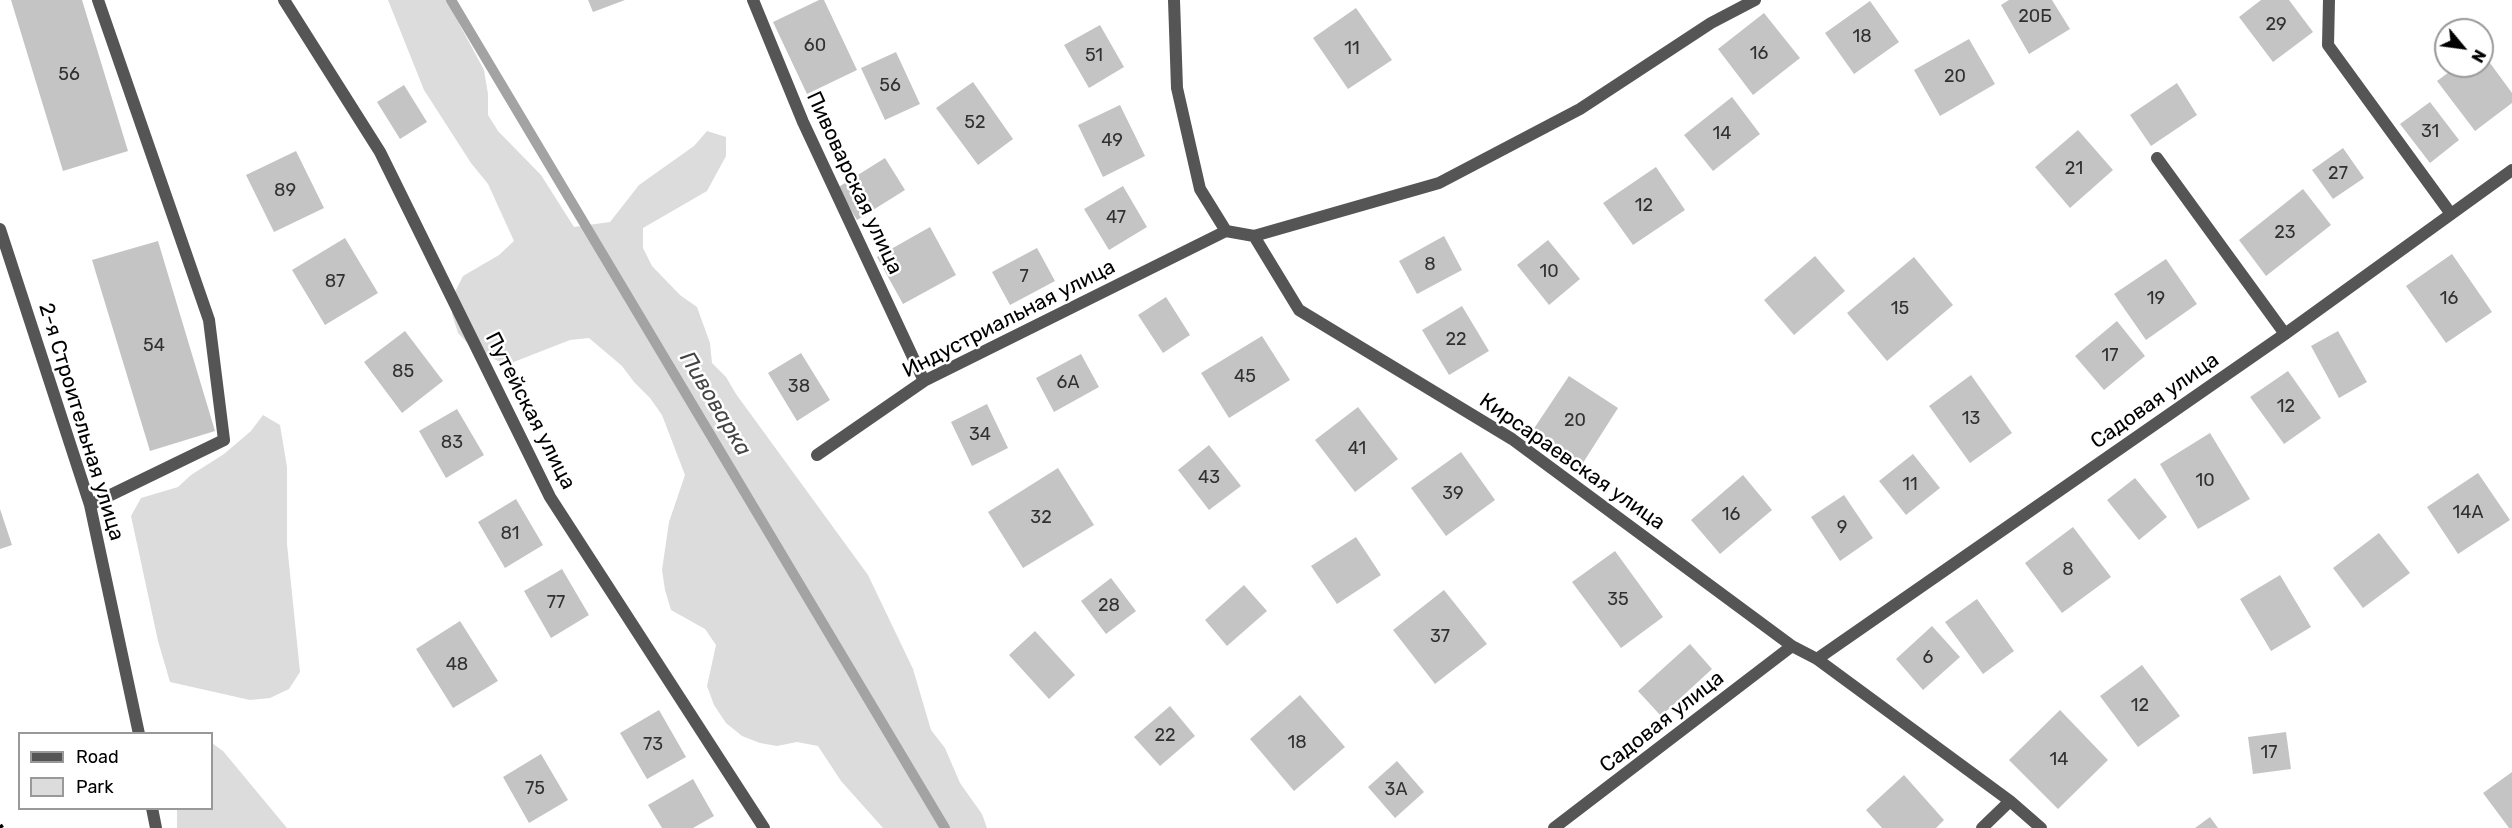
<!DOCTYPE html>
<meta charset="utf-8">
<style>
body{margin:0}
#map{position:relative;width:2512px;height:828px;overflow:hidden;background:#fff;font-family:Rubik,sans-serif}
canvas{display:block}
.legend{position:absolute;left:18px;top:732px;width:195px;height:78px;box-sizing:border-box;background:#fff;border:2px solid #999;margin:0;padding:8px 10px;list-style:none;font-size:18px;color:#000}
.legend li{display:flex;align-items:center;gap:12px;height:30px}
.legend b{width:30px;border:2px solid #999}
.north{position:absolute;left:2434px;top:18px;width:60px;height:60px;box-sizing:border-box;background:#fff;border:2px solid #999;border-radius:50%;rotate:119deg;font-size:16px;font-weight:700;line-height:24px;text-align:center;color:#000}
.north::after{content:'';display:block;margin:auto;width:21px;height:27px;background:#000;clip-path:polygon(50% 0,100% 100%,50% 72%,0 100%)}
</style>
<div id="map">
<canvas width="2512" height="828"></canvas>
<ul class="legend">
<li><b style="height:8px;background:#555"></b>Road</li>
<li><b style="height:16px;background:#dcdcdc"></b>Park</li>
</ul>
<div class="north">N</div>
</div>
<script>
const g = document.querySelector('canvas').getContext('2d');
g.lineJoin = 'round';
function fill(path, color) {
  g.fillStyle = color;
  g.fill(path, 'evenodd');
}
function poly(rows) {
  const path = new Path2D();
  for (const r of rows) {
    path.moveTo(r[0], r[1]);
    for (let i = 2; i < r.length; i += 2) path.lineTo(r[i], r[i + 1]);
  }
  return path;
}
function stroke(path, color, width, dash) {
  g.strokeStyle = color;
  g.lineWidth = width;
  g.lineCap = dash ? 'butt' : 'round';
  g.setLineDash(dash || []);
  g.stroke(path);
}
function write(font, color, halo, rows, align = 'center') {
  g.font = font + ' Rubik,sans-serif';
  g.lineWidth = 5;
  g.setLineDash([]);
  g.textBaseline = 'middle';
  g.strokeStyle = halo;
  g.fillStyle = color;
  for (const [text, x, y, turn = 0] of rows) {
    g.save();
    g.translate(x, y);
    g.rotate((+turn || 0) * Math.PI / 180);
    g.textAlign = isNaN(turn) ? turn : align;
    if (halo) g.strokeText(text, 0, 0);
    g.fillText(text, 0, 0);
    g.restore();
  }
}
fill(poly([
 [388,0,450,0,455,16,484,70,488,94,488,115,498,131,541,175,574,227,610,222,639,185,694,146,707,131,726,137,726,156,707,191,643,228,643,248,652,266,680,295,697,307,710,343,712,363,726,377,736,394,868,575,913,669,931,730,945,748,960,783,982,814,987,828,883,828,841,781,818,746,797,742,777,746,760,743,742,736,726,723,714,705,707,686,716,645,705,629,671,610,665,590,662,570,669,522,685,475,662,415,650,398,634,382,622,366,589,338,570,340,506,365,472,348,458,333,452,314,454,294,463,276,499,255,514,241,488,184,471,163,424,90],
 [263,415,280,425,287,467,287,544,300,672,289,689,270,698,250,700,170,682,158,641,131,516,141,498,178,487,191,475,224,454,251,431],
 [212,743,223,751,287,828,177,828,177,809,212,808]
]), '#dcdcdc');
stroke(poly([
 [451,0,945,828]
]), '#a3a3a3', 10);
fill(poly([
 [11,0,82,0,128,151,63,171],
 [588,0,625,0,593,12],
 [819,0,824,0,857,70,807,94,773,22],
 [2009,0,2052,0,2070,29,2029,54,2001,5],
 [2261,0,2289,0,2313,32,2273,62,2239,17],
 [1870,1,1899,42,1854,74,1825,33],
 [1356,8,1392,60,1348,89,1313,38],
 [1764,13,1800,58,1753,95,1718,49],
 [1100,25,1124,67,1089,88,1064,45],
 [1969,39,1995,84,1940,116,1914,70],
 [896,52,920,104,885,120,861,68],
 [2482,52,2512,93,2512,103,2475,131,2437,81,2457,66,2482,66],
 [973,82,1013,139,978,165,936,108],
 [2177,83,2197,115,2151,146,2130,115],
 [404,85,427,122,400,139,377,102],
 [1732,97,1760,134,1713,171,1684,135],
 [2430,102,2459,140,2430,163,2400,124],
 [1120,105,1145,156,1103,177,1078,125],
 [2078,130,2113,170,2070,208,2035,167],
 [2343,148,2364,178,2333,199,2312,170],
 [296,151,324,208,274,232,246,175],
 [885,158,905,190,857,220,837,188],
 [1656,167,1685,210,1633,245,1603,203],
 [1123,186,1147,227,1109,250,1084,209],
 [2303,189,2331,225,2266,276,2239,240],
 [930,227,956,275,903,304,877,257],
 [1444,236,1462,270,1417,294,1399,261],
 [345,238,378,293,325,325,292,270],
 [1548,240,1580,279,1549,305,1517,265],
 [158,241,215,431,150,451,92,260],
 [1037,248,1055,281,1010,305,992,272],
 [2452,254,2492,312,2446,343,2406,286],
 [1815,256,1845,291,1794,335,1764,300],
 [1914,257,1953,305,1887,361,1847,313],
 [2166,259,2197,304,2146,340,2114,294],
 [1166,297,1190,335,1163,353,1138,315],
 [1462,306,1489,351,1449,375,1422,330],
 [2117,321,2145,356,2104,390,2075,356],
 [405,331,443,381,402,413,364,362],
 [2338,331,2367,382,2339,398,2311,346],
 [1262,336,1290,380,1229,418,1201,373],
 [801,353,830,400,797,421,768,373],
 [1081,354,1099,387,1054,412,1036,378],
 [2288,371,2321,418,2284,444,2250,397],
 [1971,375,2012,433,1970,463,1929,406],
 [1569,376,1618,408,1581,466,1531,433],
 [987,404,1008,448,972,466,951,422],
 [1358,407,1398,459,1355,492,1315,440],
 [457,409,484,455,446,478,419,431],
 [2210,433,2250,499,2198,529,2160,464],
 [1209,445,1241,486,1209,510,1178,470],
 [1461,452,1495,500,1446,536,1411,488],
 [1913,454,1940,488,1906,515,1879,481],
 [1058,468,1094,525,1023,568,988,512],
 [2478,473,2510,520,2458,554,2427,507],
 [1743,475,1772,510,1720,554,1691,520],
 [2135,478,2167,517,2139,540,2107,500],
 [1844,495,1873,538,1840,561,1811,517],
 [516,499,543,545,505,568,478,522],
 [0,509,12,545,0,549],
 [2073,527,2111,577,2062,613,2025,563],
 [2379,533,2410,573,2363,608,2333,568],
 [1356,537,1381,575,1337,604,1311,566],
 [1615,551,1663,617,1621,648,1572,582],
 [562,569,589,615,551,638,524,591],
 [2280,575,2311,627,2271,651,2240,599],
 [1111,578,1136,611,1106,634,1081,601],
 [1244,585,1267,611,1227,646,1205,620],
 [1444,590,1487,644,1435,684,1393,630],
 [1977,599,2014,651,1983,674,1945,622],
 [460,621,498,681,453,708,416,649],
 [1932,626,1960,657,1923,690,1896,659],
 [1035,631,1075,675,1049,699,1009,655],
 [1690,644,1712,669,1661,716,1638,691],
 [2142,665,2180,716,2138,747,2100,696],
 [1300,695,1345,747,1294,791,1250,739],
 [1170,706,1195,736,1160,766,1134,737],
 [659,710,686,757,647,779,620,733],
 [2060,710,2108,760,2058,809,2009,760],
 [2286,732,2291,769,2253,774,2248,737],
 [541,754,568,800,529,823,503,777],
 [1397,761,1424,792,1395,818,1368,787],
 [2512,772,2512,828,2509,828,2483,793],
 [1904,775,1944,820,1936,828,1882,828,1866,810],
 [693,779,714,816,693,828,662,828,648,805],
 [2210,817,2218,828,2195,828]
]), '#c4c4c4');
stroke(poly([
 [2329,0,2328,45,2451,214],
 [2157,158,2285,334]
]), '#555', 12);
stroke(poly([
 [284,0,380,152,550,497,764,828],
 [753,0,803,122,924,381],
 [1174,0,1177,88,1200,189,1226,231,1254,236,1299,310,1512,439,1792,646,1817,659,2010,801,2041,828],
 [0,229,90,505,139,734],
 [1254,236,1439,183,1580,109,1711,23,1755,0],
 [817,455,924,381,1226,231],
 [90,505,224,440,209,320,98,0],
 [1817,659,2285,334,2512,170],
 [152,808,156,828],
 [1554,828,1792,646],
 [1982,828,2010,801]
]), '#555', 12);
stroke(poly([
 [0,825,2,828]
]), '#000', 4.5, [9, 3, 1.5, 3]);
write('18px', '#313131', null, [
 ["20Б",2035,17],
 ["29",2276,25],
 ["18",1862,37],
 ["60",815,46],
 ["11",1352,49],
 ["16",1759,54],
 ["51",1094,56],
 ["56",69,75],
 ["20",1955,77],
 ["56",890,86],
 ["52",975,123],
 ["31",2430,132],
 ["14",1722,134],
 ["49",1112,141],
 ["21",2074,169],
 ["27",2338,174],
 ["89",285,191],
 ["12",1644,206],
 ["47",1116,218],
 ["23",2285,233],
 ["8",1430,265],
 ["10",1549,272],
 ["7",1024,277],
 ["87",335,282],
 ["19",2156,299],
 ["16",2449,299],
 ["15",1900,309],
 ["22",1456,340],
 ["54",154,346],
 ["17",2110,356],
 ["85",403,372],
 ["45",1245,377],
 ["6А",1068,383],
 ["38",799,387],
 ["12",2286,407],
 ["13",1971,419],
 ["20",1575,421],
 ["34",980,435],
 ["83",452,443],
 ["41",1357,449],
 ["43",1209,478],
 ["10",2205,481],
 ["11",1910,485],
 ["39",1453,494],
 ["14А",2468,513],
 ["16",1731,515],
 ["32",1041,518],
 ["9",1842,528],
 ["81",510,534],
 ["8",2068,570],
 ["35",1618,600],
 ["77",556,603],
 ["28",1109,606],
 ["37",1440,637],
 ["6",1928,658],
 ["48",457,665],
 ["12",2140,706],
 ["22",1165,736],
 ["18",1297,743],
 ["73",653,745],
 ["17",2269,753],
 ["14",2059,760],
 ["75",535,789],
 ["3А",1396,790]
]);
write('21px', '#000', '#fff', [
 ["Пивоварская улица",854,183,65],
 ["Индустриальная улица",1009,319,-27],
 ["Садовая улица",2155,401,-35],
 ["Путейская улица",530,411,63],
 ["2-я Строительная улица",81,422,73],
 ["Кирсараевская улица",1572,462,35],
 ["Садовая улица",1662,722,-38]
]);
write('italic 22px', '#444', '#fff', [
 ["Пивоварка",715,404,59]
]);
</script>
